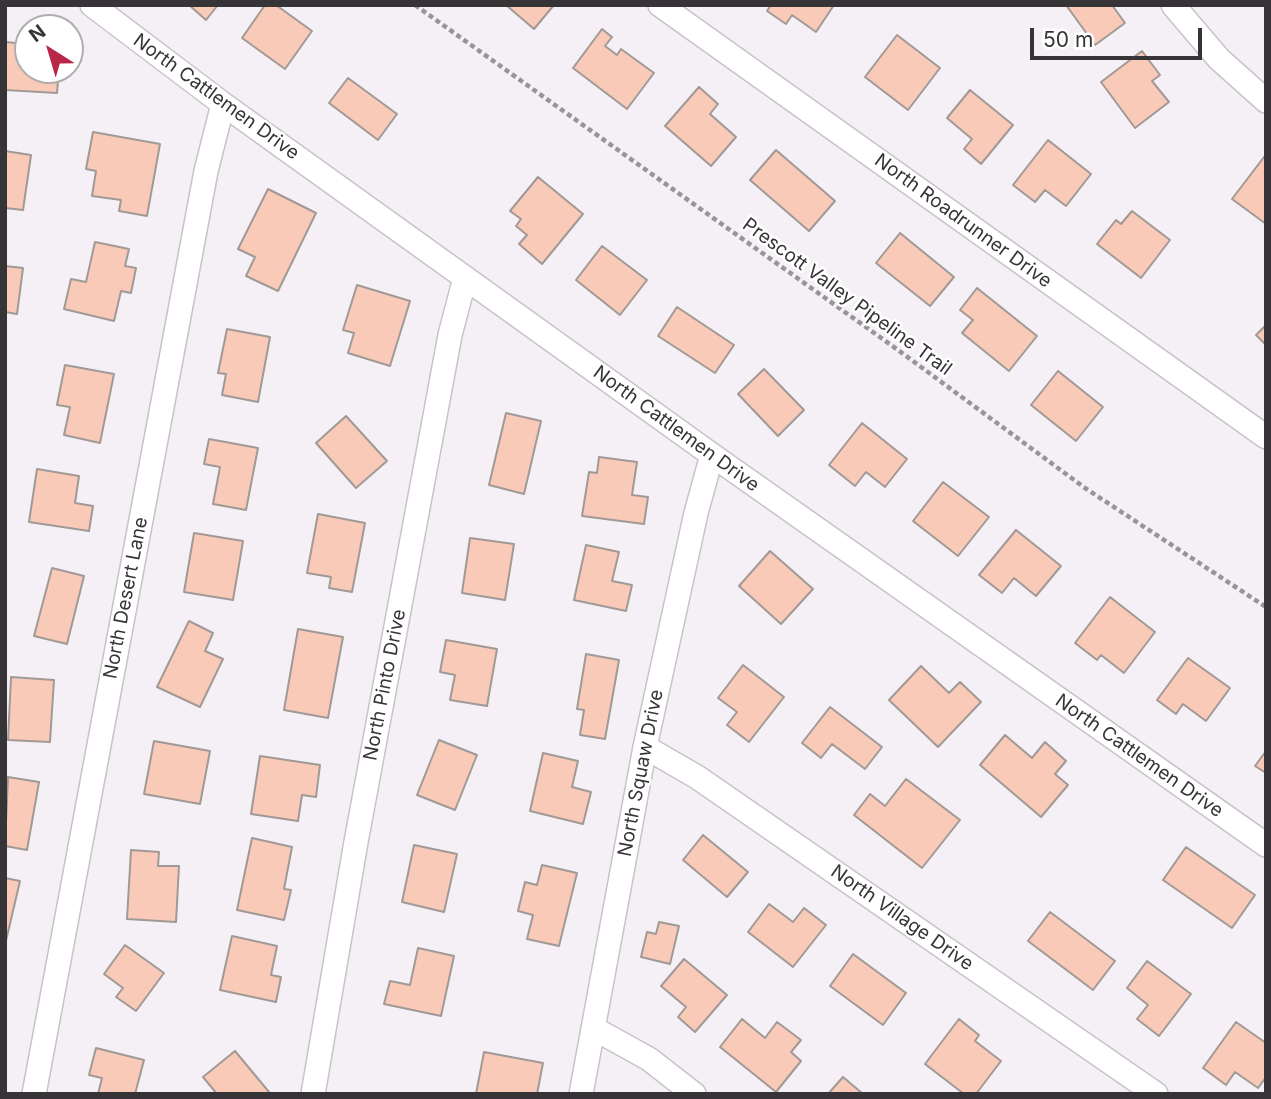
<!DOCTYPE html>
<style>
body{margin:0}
#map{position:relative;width:1271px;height:1099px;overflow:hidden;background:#f5f0f6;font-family:Inter,sans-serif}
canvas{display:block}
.frame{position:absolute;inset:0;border:7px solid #363436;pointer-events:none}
.north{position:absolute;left:14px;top:14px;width:70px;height:70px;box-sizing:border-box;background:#fff;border:2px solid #afaeaf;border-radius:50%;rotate:323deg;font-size:19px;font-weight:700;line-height:28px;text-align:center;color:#363436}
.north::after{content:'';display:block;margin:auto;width:24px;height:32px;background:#b82748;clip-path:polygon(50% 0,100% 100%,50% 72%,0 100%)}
.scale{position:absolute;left:1030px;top:28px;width:172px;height:32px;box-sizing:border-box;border:4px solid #363436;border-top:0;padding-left:9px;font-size:21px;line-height:24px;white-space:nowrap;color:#363436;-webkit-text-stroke:5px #fff;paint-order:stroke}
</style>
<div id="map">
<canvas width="1271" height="1099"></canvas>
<div class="frame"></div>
<div class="north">N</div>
<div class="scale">50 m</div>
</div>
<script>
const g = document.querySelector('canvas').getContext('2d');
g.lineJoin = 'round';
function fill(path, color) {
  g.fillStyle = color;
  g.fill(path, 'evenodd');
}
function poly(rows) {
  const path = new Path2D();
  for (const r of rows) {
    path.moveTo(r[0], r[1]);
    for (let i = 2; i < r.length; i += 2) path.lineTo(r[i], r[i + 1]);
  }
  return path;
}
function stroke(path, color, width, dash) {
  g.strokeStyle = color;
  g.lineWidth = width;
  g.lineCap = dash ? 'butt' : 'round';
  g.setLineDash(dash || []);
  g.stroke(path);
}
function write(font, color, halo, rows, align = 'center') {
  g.font = font + ' Inter,sans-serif';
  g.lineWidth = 5;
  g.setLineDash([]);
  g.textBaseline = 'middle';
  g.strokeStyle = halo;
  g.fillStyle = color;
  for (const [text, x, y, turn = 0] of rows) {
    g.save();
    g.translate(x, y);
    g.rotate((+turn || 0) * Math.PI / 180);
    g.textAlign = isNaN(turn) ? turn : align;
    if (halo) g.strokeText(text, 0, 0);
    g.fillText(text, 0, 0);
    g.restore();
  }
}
const building = poly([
 [189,5,218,5,206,20,189,5],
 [265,5,276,5,312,31,285,69,242,38,265,5],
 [506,5,554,5,534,29,506,5],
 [771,5,834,5,816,32,792,15,786,24,767,11,771,5],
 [1066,5,1112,5,1125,23,1095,45,1066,5],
 [602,29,612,37,605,46,617,55,621,49,654,73,627,109,573,68,602,29],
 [897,35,940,68,908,110,865,77,897,35],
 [5,42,28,44,28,70,59,70,57,93,5,90,5,42],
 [1142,51,1160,75,1152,81,1169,102,1135,128,1101,82,1142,51],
 [348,78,397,114,378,140,329,103,348,78],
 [699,87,718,104,710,114,736,137,711,166,665,126,699,87],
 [970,90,1013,125,981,164,964,149,972,139,947,118,970,90],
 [93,132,160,144,147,216,119,211,121,200,92,196,96,171,86,169,93,132],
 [1048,140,1091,174,1066,206,1045,190,1035,202,1013,185,1048,140],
 [776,150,835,201,809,231,750,180,776,150],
 [5,151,31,155,23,210,5,208,5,151],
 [1264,157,1266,158,1266,224,1232,199,1264,157],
 [538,177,583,214,542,264,519,244,527,235,516,226,521,219,510,211,538,177],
 [268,189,316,213,278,291,246,276,255,257,238,249,268,189],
 [1132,211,1170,240,1141,278,1097,244,1116,220,1121,224,1132,211],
 [900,233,954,277,930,306,876,263,900,233],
 [95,242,129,249,125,266,136,268,131,293,121,291,114,321,64,309,71,279,86,282,95,242],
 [602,246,647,280,620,315,576,280,602,246],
 [5,266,23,268,17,314,5,312,5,266],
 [357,285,410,301,390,366,348,353,354,333,343,330,357,285],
 [977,288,1037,336,1009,371,962,333,973,320,960,310,977,288],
 [677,307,734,345,715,373,658,336,677,307],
 [1266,325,1266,345,1256,335,1266,325],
 [227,329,270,337,258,402,222,395,226,374,218,373,227,329],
 [65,365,114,374,100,443,64,435,70,407,57,405,65,365],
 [764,369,804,410,778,436,738,394,764,369],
 [1058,371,1103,407,1076,441,1031,405,1058,371],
 [506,413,541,421,524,494,489,485,506,413],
 [346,416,387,461,356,488,316,443,346,416],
 [862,423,907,459,885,487,866,472,855,486,829,465,862,423],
 [209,439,258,448,246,510,213,504,220,467,204,464,209,439],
 [599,457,637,462,632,495,648,497,644,524,582,516,589,472,597,473,599,457],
 [37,469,79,476,75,503,93,506,89,531,29,522,37,469],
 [943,482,989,517,958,556,913,521,943,482],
 [318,514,365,523,352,592,329,588,331,577,307,573,318,514],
 [1016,530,1061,566,1036,596,1014,578,1002,593,979,575,1016,530],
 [194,533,243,541,233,600,184,592,194,533],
 [470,538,514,544,505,600,462,593,470,538],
 [586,545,619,552,612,581,632,585,626,611,574,600,586,545],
 [770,551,813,589,781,624,739,586,770,551],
 [52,568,84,576,67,644,34,636,52,568],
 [1110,597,1155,632,1124,673,1101,655,1097,660,1075,643,1110,597],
 [189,621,213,633,205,651,223,659,200,707,157,687,189,621],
 [298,629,343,637,328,718,284,710,298,629],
 [446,640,497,649,487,706,450,700,455,675,440,672,446,640],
 [586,654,619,660,605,739,580,735,584,710,577,709,586,654],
 [1188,658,1230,688,1206,721,1183,704,1176,714,1157,700,1188,658],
 [743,665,784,697,749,742,727,725,737,712,718,698,743,665],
 [921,666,949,693,960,682,981,702,938,747,889,700,921,666],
 [11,677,54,680,50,742,8,740,11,677],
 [830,707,882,747,865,769,832,744,821,758,802,743,830,707],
 [1005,735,1032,758,1045,742,1066,761,1055,774,1068,785,1041,817,980,765,1005,735],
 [439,740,477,755,455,810,417,795,439,740],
 [154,741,210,751,200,804,144,794,154,741],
 [1266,751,1266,773,1255,766,1266,751],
 [543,753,578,761,572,787,591,792,583,824,530,811,543,753],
 [260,756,320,765,316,797,302,795,298,821,251,814,260,756],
 [8,777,39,782,27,850,5,846,8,777],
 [906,779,960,820,922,868,854,815,870,794,885,806,906,779],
 [703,835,748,872,727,897,683,860,703,835],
 [252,838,292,847,284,889,291,890,284,920,237,910,252,838],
 [414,845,457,854,444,912,402,902,414,845],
 [1186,847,1255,895,1232,928,1163,880,1186,847],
 [131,850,159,852,158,866,179,866,176,922,127,919,131,850],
 [542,865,577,873,559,946,527,939,533,915,518,911,525,882,537,885,542,865],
 [5,878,20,881,5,945,5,878],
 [769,904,793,922,804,908,826,925,793,967,748,932,769,904],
 [1050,912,1115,961,1093,990,1028,941,1050,912],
 [659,922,679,926,670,964,641,957,647,932,656,934,659,922],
 [232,936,277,946,271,975,281,977,276,1002,220,990,232,936],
 [125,945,164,973,136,1011,116,997,123,988,104,974,125,945],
 [418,948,454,956,441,1016,384,1004,390,981,410,985,418,948],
 [853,954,906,993,883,1025,830,986,853,954],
 [684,959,727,995,695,1032,678,1017,686,1007,661,986,684,959],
 [1147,961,1191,994,1159,1036,1137,1019,1148,1005,1127,988,1147,961],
 [742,1019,765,1038,777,1022,801,1040,791,1052,801,1061,776,1092,720,1047,742,1019],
 [959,1019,979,1035,975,1041,1001,1061,976,1094,964,1094,925,1064,959,1019],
 [1236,1022,1266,1043,1266,1077,1258,1088,1235,1072,1226,1085,1203,1068,1236,1022],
 [96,1048,144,1060,135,1094,98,1094,102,1078,89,1075,96,1048],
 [235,1051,269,1092,266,1094,217,1094,203,1077,235,1051],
 [484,1052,543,1063,537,1094,476,1094,484,1052],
 [843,1077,863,1094,828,1094,843,1077]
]);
fill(building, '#facab9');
stroke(building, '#a09996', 2);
const street = poly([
 [92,5,223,104,712,455,1266,845],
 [660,5,1266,437],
 [1173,5,1219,59,1266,101],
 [645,747,697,777,1156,1094],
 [593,1028,649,1059,694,1094],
 [34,1094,206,171,223,104],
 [313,1094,356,842,450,335,465,278],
 [581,1094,645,747,696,513,712,455]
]);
stroke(street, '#c8c3c9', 26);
stroke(poly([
 [415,5,898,350,1085,488,1266,607]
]), '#989599', 4.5, [5, 3.5]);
stroke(street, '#fff', 23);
write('19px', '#363436', '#fff', [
 ["North Cattlemen Drive",216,97,36],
 ["North Roadrunner Drive",963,221,36],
 ["Prescott Valley Pipeline Trail",847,297,36],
 ["North Cattlemen Drive",676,429,36],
 ["North Desert Lane",126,598,-79],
 ["North Pinto Drive",385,685,-79],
 ["North Cattlemen Drive",1139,756,35],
 ["North Squaw Drive",641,773,-79],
 ["North Village Drive",902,918,35]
]);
</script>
